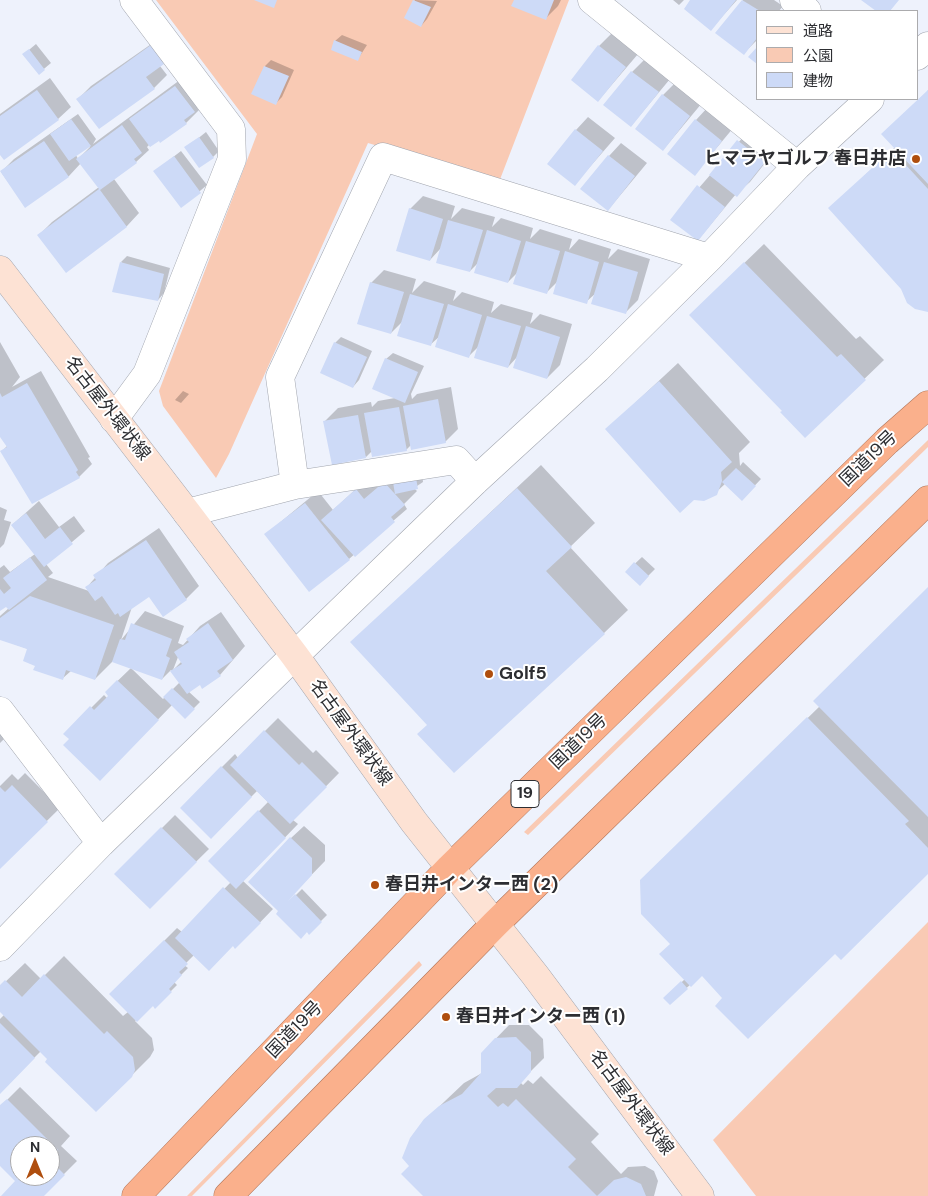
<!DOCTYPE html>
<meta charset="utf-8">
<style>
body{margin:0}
#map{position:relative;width:928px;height:1196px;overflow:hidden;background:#eef2fc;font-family:"DM Sans","Noto Sans JP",sans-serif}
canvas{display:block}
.legend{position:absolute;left:756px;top:10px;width:162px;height:90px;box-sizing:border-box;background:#fff;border:1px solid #ababad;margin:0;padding:6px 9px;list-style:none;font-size:15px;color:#2d2e32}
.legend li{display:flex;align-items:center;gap:10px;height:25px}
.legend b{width:25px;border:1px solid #ababad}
.north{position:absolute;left:10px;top:1136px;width:50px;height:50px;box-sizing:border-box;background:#fff;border:1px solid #ababad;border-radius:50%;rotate:0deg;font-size:14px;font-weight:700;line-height:20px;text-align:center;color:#2d2e32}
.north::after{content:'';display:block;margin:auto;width:18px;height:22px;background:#af4e0e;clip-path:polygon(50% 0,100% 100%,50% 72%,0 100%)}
</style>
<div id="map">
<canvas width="928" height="1196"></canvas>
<ul class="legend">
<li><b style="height:6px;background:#fde2d4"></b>道路</li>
<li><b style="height:14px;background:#f9cab4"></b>公園</li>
<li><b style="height:14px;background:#cddaf7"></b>建物</li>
</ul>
<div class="north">N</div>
</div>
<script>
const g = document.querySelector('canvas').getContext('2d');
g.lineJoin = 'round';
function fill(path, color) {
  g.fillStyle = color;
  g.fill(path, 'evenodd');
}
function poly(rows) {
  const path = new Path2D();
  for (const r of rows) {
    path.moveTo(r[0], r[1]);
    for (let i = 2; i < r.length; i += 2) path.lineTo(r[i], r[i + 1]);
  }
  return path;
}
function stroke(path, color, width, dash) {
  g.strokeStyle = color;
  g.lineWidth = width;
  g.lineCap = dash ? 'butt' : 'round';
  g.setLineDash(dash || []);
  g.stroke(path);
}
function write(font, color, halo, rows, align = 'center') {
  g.font = font + ' "DM Sans","Noto Sans JP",sans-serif';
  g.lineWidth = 4;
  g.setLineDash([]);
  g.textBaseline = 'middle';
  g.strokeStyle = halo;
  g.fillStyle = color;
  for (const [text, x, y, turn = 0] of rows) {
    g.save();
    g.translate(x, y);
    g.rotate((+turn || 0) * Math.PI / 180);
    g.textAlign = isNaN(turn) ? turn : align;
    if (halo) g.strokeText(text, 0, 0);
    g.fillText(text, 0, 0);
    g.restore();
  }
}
fill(poly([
 [156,0,569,0,499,182,368,143,229,454,216,478,163,406,159,391,257,134],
 [928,440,928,447,528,835,524,832],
 [928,922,928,1196,756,1196,713,1140],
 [419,961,422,965,192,1196,187,1196]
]), '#f9cab4');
fill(poly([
 [415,0,437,1,427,19,421,26,406,18],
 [515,0,561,0,558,6,545,19],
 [673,0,684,0,679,5],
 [692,0,737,0,711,29],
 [743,0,774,0,783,6,779,11,757,11,757,40,744,53,717,33],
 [612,33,638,54,598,101,599,46],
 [342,35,367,45,358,59,335,41],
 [157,40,170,57,160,66,167,75,154,88,78,99,91,86],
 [36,44,51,63,39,73,24,54],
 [645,59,670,79,631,126,632,72],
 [271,60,294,70,282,97,276,103,265,66],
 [188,74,207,99,197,108,199,110,186,123,161,141,159,139,149,145,147,147,149,150,136,162,114,179,139,213,127,226,66,271,39,235,52,222,99,187,81,163,69,176,25,206,1,172,14,159,78,114,96,139,93,144],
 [89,146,90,147,78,159,76,155],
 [50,78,71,107,58,119,0,153,0,114],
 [676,82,702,103,663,150,663,95],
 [928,90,928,310,902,289,830,208,895,147],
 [708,107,734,127,695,174,696,120],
 [588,117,615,138,575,184,576,130],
 [751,128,777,148,750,182,736,194,698,240,671,220],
 [206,132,219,151,213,157,186,148],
 [621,143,647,163,608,210,609,156],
 [181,151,207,185,181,207,155,171],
 [423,196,455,206,451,219,462,208,495,217,492,227,501,218,533,228,530,239,540,229,572,239,569,250,579,239,611,249,608,259,618,249,650,259,638,300,625,313,596,293,586,302,558,281,547,292,518,272,508,282,479,262,470,271,441,248,430,260,410,209],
 [764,244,856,339,860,336,884,360,805,436,783,411,709,297],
 [127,256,170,268,164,293,158,300,121,262],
 [384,270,416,279,412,293,424,281,456,291,453,301,462,292,494,302,491,313,501,304,533,313,530,324,540,314,572,324,560,365,547,378,518,356,508,367,479,346,469,356,440,336,430,345,403,321,391,333,371,283],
 [341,337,372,351,359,380,353,387,335,343],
 [0,342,20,377,12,387,41,371,90,457,88,458,92,464,79,477,2,451,8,445,0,436],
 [393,353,424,366,411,394,412,399,417,394,451,387,458,429,445,442,412,444,406,450,372,451,366,457,325,421,338,408,371,402,372,407,378,401,395,398,386,359],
 [678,363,750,442,739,453,740,466,743,462,761,479,742,499,726,483,712,496,607,429],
 [183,391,189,394,181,403,175,400],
 [541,465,595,523,570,547,628,610,604,633,428,724,352,642],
 [397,470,422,472,423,482,414,488,417,491,404,504,407,509,349,559,266,534,318,491,333,510,369,477,378,487],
 [39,501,59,527,74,516,85,531,46,564,53,573,48,577,89,591,87,587,108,563,159,528,199,586,186,599,149,595,132,607,121,640,145,611,184,626,178,643,183,645,200,626,221,612,245,646,220,675,200,683,188,691,200,702,185,717,172,705,113,766,65,734,104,695,107,698,110,696,106,692,131,668,163,699,180,682,171,670,162,679,113,661,95,679,71,671,63,678,36,665,28,649,0,639,0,616,9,608,6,605,0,610,0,568,4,565,10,572,35,554,12,525],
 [178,657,182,661,173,670],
 [0,507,7,510,4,520,11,522,4,544,0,548],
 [642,557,655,569,640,584,626,572],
 [928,589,928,872,835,952,725,997,702,974,670,1003,665,998,685,979,672,943,665,857,820,706],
 [0,713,15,728,0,743],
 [278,718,313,753,316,750,339,773,293,820,298,824,243,881,273,909,248,935,233,945,194,955,184,965,188,968,174,982,177,985,155,1007,153,1004,135,1021,152,1038,154,1050,150,1057,96,1111,41,1051,0,1092,0,1019,4,1015,0,1011,0,987,25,963,41,979,64,956,123,1016,128,1012,111,994,177,928,182,932,231,882,210,861,268,802,257,791,211,837,181,808,235,754,238,758],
 [25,773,60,808,0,867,0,786,12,774,18,780],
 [175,815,209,849,150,907,116,874],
 [304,826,325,845,325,861,291,896,291,838],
 [302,889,327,915,309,933,277,914],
 [509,1025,529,1025,543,1039,544,1058,520,1082,523,1085,528,1080,533,1084,541,1076,599,1134,591,1142,621,1174,628,1167,645,1166,654,1171,658,1181,654,1196,425,1196,411,1166,425,1120,464,1083,482,1073,482,1053],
 [20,1087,70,1136,61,1146,77,1161,42,1196,3,1196,18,1180,0,1163,0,1107],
 [20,1146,50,1146,50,1176,20,1176]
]), '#0003');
fill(poly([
 [254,0,277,0,274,8],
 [413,0,431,7,421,27,404,18],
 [514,0,554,0,546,20,511,6],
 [690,0,736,0,711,31,684,9],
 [742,0,760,11,757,11,757,38,744,55,715,33],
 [861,0,899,0,890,11,876,11],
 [334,40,362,52,358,61,331,50],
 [151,45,164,64,146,77,155,89,99,129,76,99],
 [598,45,626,67,598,102,571,80],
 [757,47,757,64,748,57],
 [29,49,45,70,39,75,22,54],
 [264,66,289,76,276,105,251,94],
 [631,71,659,92,631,127,603,105],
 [175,86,195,112,184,120,187,124,160,143,159,141,150,147,129,119],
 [37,90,59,120,4,160,0,155,0,116],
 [928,90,928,184,881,134],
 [662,94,690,116,663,151,635,129],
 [71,119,91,146,69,161,50,134],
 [695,119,722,141,695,176,667,154],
 [122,125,142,153,134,159,137,163,100,190,127,227,66,273,37,235,99,189,76,159],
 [575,129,603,151,575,186,547,164],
 [199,137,214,158,199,168,184,147],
 [737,140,765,162,737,197,709,175],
 [44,141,69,177,25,208,0,171],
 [892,150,928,189,928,312,915,309,907,303,901,289,828,208],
 [608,155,635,176,608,211,580,189],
 [174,156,201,193,181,208,153,171],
 [697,185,725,207,698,241,670,220],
 [409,208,443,219,430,261,396,251],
 [448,220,483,230,470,272,436,263],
 [487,230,521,241,508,283,474,273],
 [526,241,560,251,547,294,513,284],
 [565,251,599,262,587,304,553,294],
 [120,262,164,274,158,301,112,292],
 [604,262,638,272,626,314,591,304],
 [744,262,837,357,841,354,866,380,805,438,780,412,782,411,689,315],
 [370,282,404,292,391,334,357,324],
 [410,294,444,304,431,346,397,336],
 [448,304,482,315,469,358,435,347],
 [487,316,521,326,508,368,474,358],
 [526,326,560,337,547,379,513,368],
 [334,342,367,357,353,388,320,373],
 [385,358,418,372,405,403,372,389],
 [659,381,732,462,721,472,722,481,717,495,704,501,694,500,680,513,605,429],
 [27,383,78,470,76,472,80,478,32,504,0,451,7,447,0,437,0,393,2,397],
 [438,399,446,443,411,450,403,406],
 [399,407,407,451,372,457,364,413],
 [358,415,366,458,332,465,323,421],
 [736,468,756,486,742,501,722,482],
 [416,478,418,489,395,494,393,482],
 [384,482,405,505,391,517,395,522,355,557,321,520,356,489,364,499],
 [517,488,572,547,546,571,605,634,454,773,417,734,427,725,350,642],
 [305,503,350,560,309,592,264,534],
 [26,513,45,539,60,527,73,544,44,567,11,525],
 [146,540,187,600,163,617,149,597,120,617,118,613,115,615,102,596,95,601,85,587,96,580,93,575],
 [30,557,47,580,9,610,6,607,0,611,0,589,4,594,11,588,3,578],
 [634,562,649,576,640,586,625,572],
 [928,587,928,817,813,701],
 [30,596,114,625,95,680,66,670,63,680,33,670,35,666,23,661,27,649,0,640,0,618],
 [131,623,172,639,166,656,170,658,162,680,112,662,120,639,125,640],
 [208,623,233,660,217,671,221,676,202,689,200,685,187,694,170,671,182,664,174,652,189,642,186,639],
 [117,680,159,720,100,781,63,745,69,739,63,734,90,706,94,710,108,696,105,692],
 [172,688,195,709,185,719,163,697],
 [807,717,909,821,905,824,928,848,928,874,841,960,835,954,748,1039,715,1006,722,998,702,976,691,987,659,954,670,944,641,914,640,880],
 [264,730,299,765,302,762,327,787,290,824,230,765],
 [221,766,252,797,211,839,180,808],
 [12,785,48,822,0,869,0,787,5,792],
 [258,810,286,838,236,889,208,861],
 [161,827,197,862,150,909,114,874],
 [290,837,312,858,312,875,288,901,295,894,322,922,309,935,307,932,301,939,276,914,278,911,248,882],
 [223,887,261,923,235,949,233,946,209,971,175,938],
 [164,940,188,964,179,972,182,975,169,989,172,992,155,1009,153,1006,137,1022,109,994],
 [44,974,104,1034,107,1031,133,1057,135,1070,132,1077,96,1112,45,1062,47,1059,0,1012,0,985,5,980,22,997],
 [681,981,688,989,670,1005,663,998],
 [0,1023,35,1058,0,1094],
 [516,1037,531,1052,531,1072,517,1088,496,1088,487,1096,498,1107,503,1103,508,1107,516,1099,576,1159,568,1167,597,1196,614,1180,626,1177,641,1184,646,1196,423,1196,401,1174,409,1166,402,1158,410,1138,424,1119,439,1106,462,1094,481,1073,481,1053,495,1038],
 [7,1099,58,1150,50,1158,50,1146,20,1146,20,1176,50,1176,50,1160,65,1175,44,1196,1,1196,15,1181,0,1166,0,1105]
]), '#cddaf7');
const minor = poly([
 [592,0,797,166],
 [794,0,807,11],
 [917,56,928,46],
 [114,419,147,374,232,159,231,129,134,0],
 [295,485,280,377,383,157,709,258],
 [187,513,295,485,456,460,475,481],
 [0,711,101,843],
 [0,947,101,843,475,481,597,369,709,258,797,166,870,99]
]);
const secondary = poly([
 [0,270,187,513,295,656,414,822,535,975,700,1196]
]);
const trunk = poly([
 [136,1196,450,868,887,441,928,405],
 [228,1196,495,924,928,500]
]);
stroke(minor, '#a1a5ae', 29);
stroke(secondary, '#a1a5ae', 29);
stroke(trunk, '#b1765a', 29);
stroke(minor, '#fff', 28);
stroke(secondary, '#fde2d4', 28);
stroke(trunk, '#fab08c', 28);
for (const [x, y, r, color] of [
 [916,159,5,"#af4e0e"],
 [489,674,5,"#af4e0e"],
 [375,885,5,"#af4e0e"],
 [446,1017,5,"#af4e0e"]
]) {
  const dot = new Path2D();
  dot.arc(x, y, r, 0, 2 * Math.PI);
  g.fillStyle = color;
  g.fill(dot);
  stroke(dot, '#fff', 2);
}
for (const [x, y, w] of [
 [525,794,28]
]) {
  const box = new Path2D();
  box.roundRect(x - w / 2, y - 13.5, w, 27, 4);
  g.fillStyle = '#fff';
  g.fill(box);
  stroke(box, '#2d2e32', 1);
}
write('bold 16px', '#2d2e32', null, [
 ["19",525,794]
]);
write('bold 18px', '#2d2e32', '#fff', [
 ["ヒマラヤゴルフ 春日井店",906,159,"right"],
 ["Golf5",499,674],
 ["春日井インター西 (2)",385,885],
 ["春日井インター西 (1)",456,1017]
], 'left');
write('18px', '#2d2e32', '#fff', [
 ["名古屋外環状線",107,409,52],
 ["国道19号",869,459,-44],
 ["名古屋外環状線",350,733,54],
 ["国道19号",579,742,-44],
 ["国道19号",295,1030,-46],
 ["名古屋外環状線",631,1103,53]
]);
</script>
